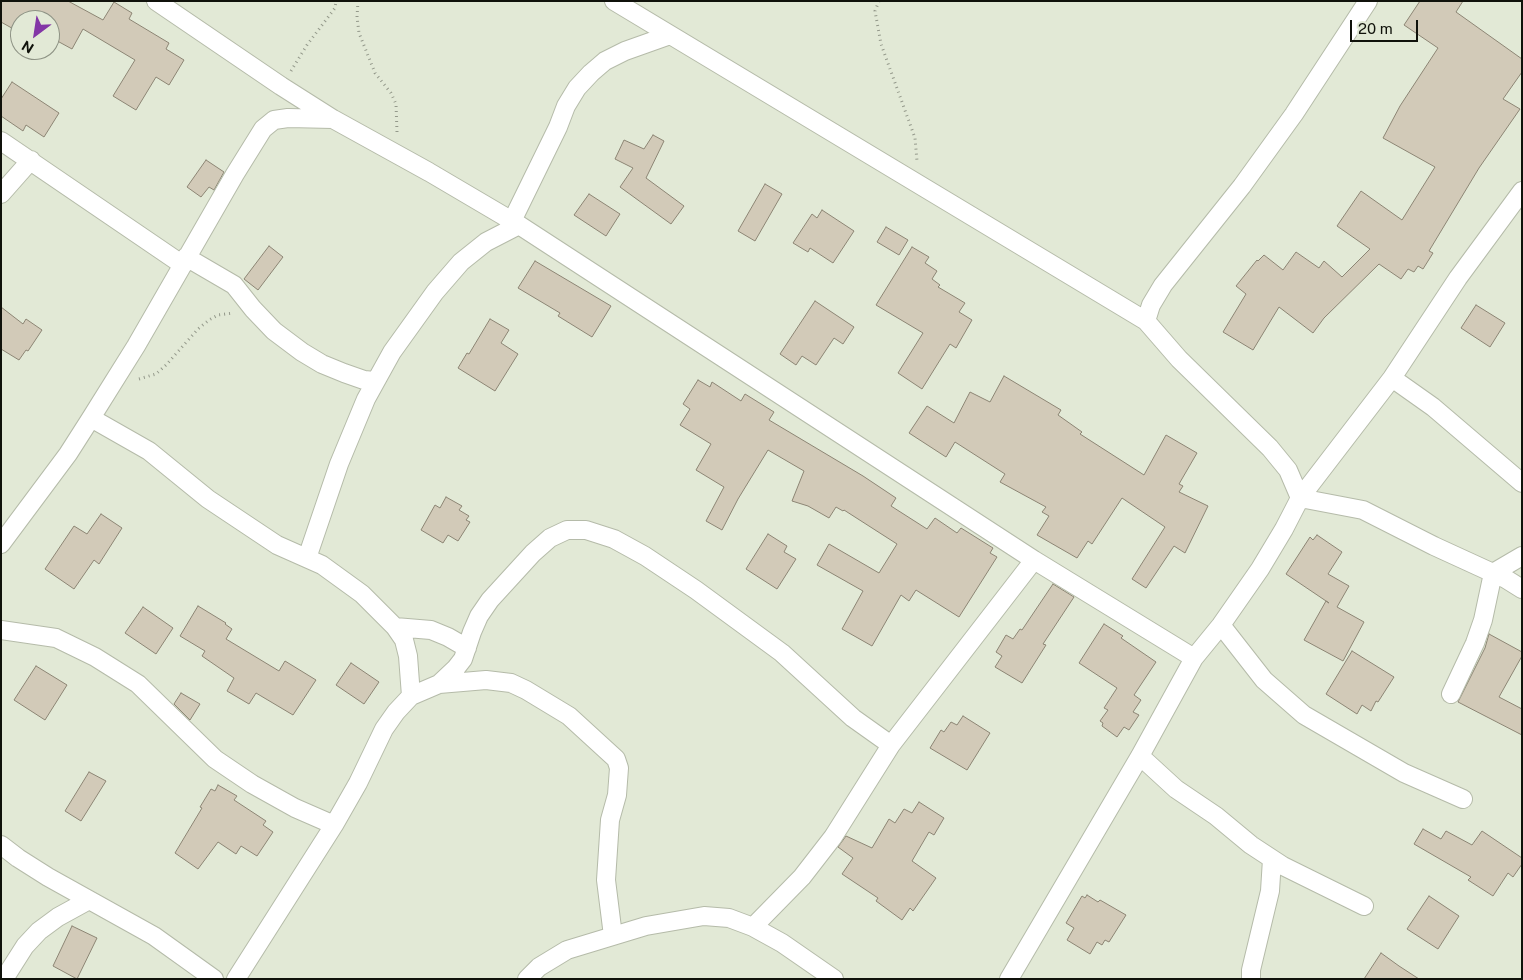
<!DOCTYPE html>
<style>
body{margin:0}
#map{position:relative;width:1523px;height:980px;overflow:hidden;background:#e2e9d6;font-family:"Public Sans",sans-serif}
canvas{display:block}
.frame{position:absolute;inset:0;border:2px solid #10120b;pointer-events:none}
.north{position:absolute;left:10px;top:10px;width:50px;height:50px;box-sizing:border-box;background:#e2e9d6;border:1px solid #8e9385;border-radius:50%;rotate:211deg;font-size:14px;font-weight:700;line-height:20px;text-align:center;color:#10120b}
.north::after{content:'';display:block;margin:auto;width:18px;height:22px;background:#8336a6;clip-path:polygon(50% 0,100% 100%,50% 72%,0 100%)}
.scale{position:absolute;left:1350px;top:20px;width:68px;height:22px;box-sizing:border-box;border:2px solid #10120b;border-top:0;padding-left:6px;font-size:15px;line-height:18px;white-space:nowrap;color:#10120b;-webkit-text-stroke:4px #e2e9d6;paint-order:stroke}
</style>
<div id="map">
<canvas width="1523" height="980"></canvas>
<div class="frame"></div>
<div class="north">N</div>
<div class="scale">20 m</div>
</div>
<script>
const g = document.querySelector('canvas').getContext('2d');
g.lineJoin = 'round';
function fill(path, color) {
  g.fillStyle = color;
  g.fill(path, 'evenodd');
}
function poly(rows) {
  const path = new Path2D();
  for (const r of rows) {
    path.moveTo(r[0], r[1]);
    for (let i = 2; i < r.length; i += 2) path.lineTo(r[i], r[i + 1]);
  }
  return path;
}
function stroke(path, color, width, dash) {
  g.strokeStyle = color;
  g.lineWidth = width;
  g.lineCap = dash ? 'butt' : 'round';
  g.setLineDash(dash || []);
  g.stroke(path);
}
const building = poly([
 [1,1,68,1,103,20,114,2,132,13,129,19,169,43,166,49,184,60,169,85,156,77,136,110,113,96,135,60,83,29,72,49,50,37,50,20,20,20,20,25,17,31,1,22,1,1],
 [1420,1,1463,1,1456,12,1522,59,1522,72,1503,99,1520,109,1479,168,1429,251,1433,253,1423,269,1418,266,1414,272,1408,269,1401,279,1379,264,1324,318,1313,333,1279,307,1253,350,1223,332,1246,294,1236,286,1257,260,1258,261,1264,255,1283,270,1296,252,1319,268,1324,261,1342,277,1370,249,1337,226,1361,191,1402,220,1435,167,1383,138,1400,106,1438,48,1404,25,1420,1],
 [12,82,59,113,44,137,26,125,23,131,1,116,1,99,12,82],
 [653,135,664,141,646,178,684,206,671,224,620,187,633,168,615,159,624,140,644,149,653,135],
 [206,160,224,172,214,190,209,187,201,197,187,187,206,160],
 [765,184,782,194,755,241,738,231,765,184],
 [589,194,620,214,606,236,574,215,589,194],
 [822,210,854,231,833,263,810,248,808,252,793,243,812,214,817,218,822,210],
 [886,227,908,240,899,255,877,242,886,227],
 [269,246,283,257,258,290,244,279,269,246],
 [912,247,929,257,925,263,937,271,932,279,940,285,938,287,965,303,959,312,972,320,956,348,950,344,922,389,898,373,923,333,876,305,912,247],
 [535,261,611,306,592,337,558,316,560,313,518,288,535,261],
 [815,301,854,327,843,344,834,338,816,365,802,356,796,365,780,354,815,301],
 [1476,305,1505,323,1490,347,1461,328,1476,305],
 [1,307,23,324,26,319,42,330,28,351,26,350,19,360,1,349,1,307],
 [490,319,509,330,501,343,518,354,495,391,458,368,467,353,469,354,490,319],
 [1004,376,1061,410,1058,415,1082,432,1080,434,1144,475,1166,435,1197,453,1179,484,1183,486,1179,492,1208,506,1185,553,1174,546,1146,588,1132,579,1165,527,1122,498,1092,544,1088,541,1077,558,1037,535,1049,516,1042,512,1046,507,1000,482,1005,474,955,442,946,457,909,433,927,406,954,423,970,392,990,402,1004,376],
 [698,380,710,387,712,382,741,401,745,394,774,412,769,420,863,476,896,498,891,506,927,529,935,518,957,533,961,528,993,548,990,553,997,557,959,617,916,590,909,601,901,595,872,646,842,629,863,591,817,565,829,544,879,573,897,544,844,510,843,511,836,507,829,518,808,506,792,501,804,471,768,450,738,499,722,530,706,521,724,487,696,470,711,444,680,425,690,409,683,404,698,380],
 [446,497,462,506,459,510,469,516,466,520,470,522,458,541,448,535,443,543,421,530,435,505,440,508,446,497],
 [101,514,122,528,99,564,94,560,74,589,45,569,74,526,87,534,101,514],
 [768,534,787,546,784,552,796,559,777,589,746,569,768,534],
 [1317,535,1342,552,1328,574,1349,586,1337,607,1364,622,1343,661,1304,640,1326,601,1329,603,1286,574,1310,537,1313,540,1317,535],
 [1053,584,1074,597,1043,644,1046,645,1022,683,995,667,1002,656,996,652,1006,635,1013,639,1020,629,1022,630,1053,584],
 [198,606,226,623,225,624,232,629,226,639,279,671,285,661,316,680,293,715,256,693,249,704,227,691,234,678,202,656,205,651,180,636,198,606],
 [143,607,173,628,156,654,125,633,143,607],
 [1104,624,1123,636,1121,638,1156,662,1134,695,1141,700,1133,712,1139,715,1129,730,1124,727,1117,737,1102,726,1103,723,1100,721,1108,710,1104,708,1117,688,1079,663,1104,624],
 [1489,634,1522,652,1522,656,1499,697,1522,709,1522,735,1458,702,1485,648,1489,634],
 [1352,651,1394,677,1378,702,1376,701,1371,711,1362,705,1357,714,1326,694,1352,651],
 [351,663,379,682,364,704,336,685,351,663],
 [36,666,67,685,45,720,14,700,36,666],
 [181,693,200,704,190,720,174,704,181,693],
 [963,716,990,733,967,770,930,748,941,730,944,732,951,722,957,725,963,716],
 [89,772,106,781,81,821,65,811,89,772],
 [218,785,237,796,234,800,266,821,263,825,273,832,257,856,241,846,236,854,218,842,198,869,175,853,202,808,200,807,211,789,215,791,218,785],
 [919,802,944,818,934,835,929,832,912,861,936,878,913,911,910,908,902,920,876,901,878,898,842,874,853,858,838,847,846,836,872,848,889,819,895,823,904,809,912,813,919,802],
 [1423,829,1441,839,1446,831,1472,845,1482,831,1522,858,1522,864,1513,877,1508,873,1493,896,1468,880,1471,877,1414,844,1423,829],
 [1087,895,1098,902,1100,900,1126,915,1109,942,1105,940,1102,945,1097,942,1090,954,1067,940,1074,928,1066,923,1082,896,1085,898,1087,895],
 [1429,896,1459,916,1438,949,1407,929,1429,896],
 [72,926,97,938,77,979,53,966,72,926],
 [1381,953,1399,966,1419,979,1364,979,1381,953]
]);
fill(building, '#d2cab8');
stroke(building, '#8c8574', 1);
const street = poly([
 [156,1,281,86,333,119,429,172,519,225,1034,560,1194,658],
 [614,1,1146,321,1179,359,1270,448,1288,470,1300,498],
 [1,141,183,265],
 [1,194,31,160],
 [512,221,558,127,566,106,577,88,591,73,605,61,625,51,670,35],
 [186,257,234,285,253,309,274,331,302,352,322,364,344,373,364,380,375,381],
 [1146,321,1151,305,1163,285,1242,186,1294,114,1368,1],
 [1392,378,1433,407,1522,483],
 [91,418,149,451,208,499,277,545,322,565,362,594,395,627,404,640,408,656,411,696],
 [1300,498,1363,510,1434,546,1506,579,1522,589],
 [1,544,68,454,91,418,136,346,235,174,263,129,274,120,288,118,333,119],
 [307,558,339,464,366,399,392,352,435,292,461,262,486,242,519,225],
 [1221,625,1264,680,1304,715,1404,773,1463,799],
 [395,627,431,630,448,637,467,648],
 [1,630,56,638,95,657,138,684,215,759,252,784,295,808,334,825],
 [439,684,486,680,511,683,526,690,569,716,616,759,619,768,617,795,610,820,606,880,613,936],
 [1451,694,1475,643,1483,620,1493,573,1522,556],
 [1140,756,1176,789,1216,816,1251,845,1283,866,1364,906],
 [1,845,18,858,48,877,154,936,214,979],
 [753,927,802,877,833,837,891,745,1034,560],
 [4,979,25,946,39,931,58,917,89,900],
 [236,979,334,825,358,783,384,729,396,712,411,696,439,684,456,668,463,659,472,632,479,616,490,600,533,553,550,538,567,530,586,530,614,539,645,556,696,590,782,653,853,718,891,745],
 [527,979,539,967,567,950,646,926,704,916,729,918,753,927,782,943,834,979],
 [1009,979,1140,756,1194,658,1221,625,1260,569,1284,529,1300,498,1392,378,1458,278,1522,191],
 [1251,979,1251,970,1270,891,1272,859]
]);
stroke(street, '#b5bba9', 20);
stroke(poly([
 [358,1,357,17,359,33,375,73,391,93,396,104,397,132],
 [879,1,875,11,881,44,915,138,917,161],
 [291,71,307,45,335,8,336,1],
 [139,379,156,374,166,365,198,329,209,320,218,315,233,313]
]), '#94998b', 3, [1, 4]);
stroke(street, '#fff', 18);
</script>
